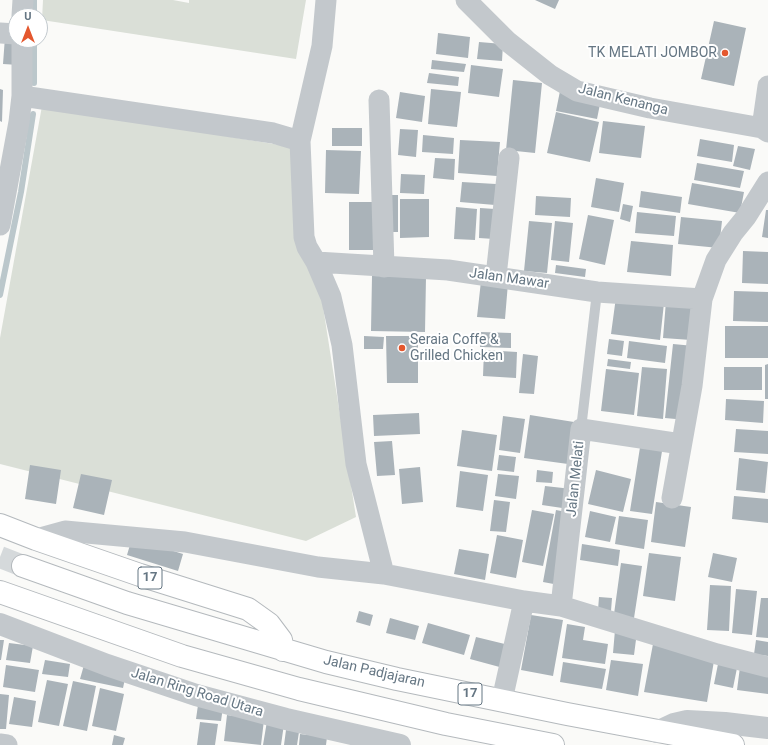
<!DOCTYPE html>
<style>
body{margin:0}
#map{position:relative;width:768px;height:745px;overflow:hidden;background:#fafaf8;font-family:Roboto,sans-serif}
canvas{display:block}
.north{position:absolute;left:8px;top:8px;width:40px;height:40px;box-sizing:border-box;background:#fff;border:1px solid #c1c8cd;border-radius:50%;rotate:0deg;font-size:11px;font-weight:700;line-height:16px;text-align:center;color:#657683}
.north::after{content:'';display:block;margin:auto;width:14px;height:18px;background:#e4572e;clip-path:polygon(50% 0,100% 100%,50% 72%,0 100%)}
</style>
<div id="map">
<canvas width="768" height="745"></canvas>
<div class="north">U</div>
</div>
<script>
const g = document.querySelector('canvas').getContext('2d');
g.lineJoin = 'round';
function fill(path, color) {
  g.fillStyle = color;
  g.fill(path, 'evenodd');
}
function poly(rows) {
  const path = new Path2D();
  for (const r of rows) {
    path.moveTo(r[0], r[1]);
    for (let i = 2; i < r.length; i += 2) path.lineTo(r[i], r[i + 1]);
  }
  return path;
}
function stroke(path, color, width, dash) {
  g.strokeStyle = color;
  g.lineWidth = width;
  g.lineCap = dash ? 'butt' : 'round';
  g.setLineDash(dash || []);
  g.stroke(path);
}
function write(font, color, halo, rows, align = 'center') {
  g.font = font + ' Roboto,sans-serif';
  g.lineWidth = 4;
  g.setLineDash([]);
  g.textBaseline = 'middle';
  g.strokeStyle = halo;
  g.fillStyle = color;
  for (const [text, x, y, turn = 0] of rows) {
    g.save();
    g.translate(x, y);
    g.rotate((+turn || 0) * Math.PI / 180);
    g.textAlign = isNaN(turn) ? turn : align;
    if (halo) g.strokeText(text, 0, 0);
    g.fillText(text, 0, 0);
    g.restore();
  }
}
fill(poly([
 [43,0,173,0,189,3,189,0,306,0,296,59,42,20],
 [42,106,292,147,321,294,356,517,306,541,0,464,0,338]
]), '#dadfd7');
stroke(poly([
 [34,16,34,0],
 [34,83,34,40],
 [0,295,21,192,33,114]
]), '#bbc7cb', 6);
fill(poly([
 [535,0,559,0,555,9],
 [714,21,746,28,734,86,701,79],
 [438,33,470,37,468,58,436,54],
 [5,37,16,37,19,65,3,64],
 [479,42,503,44,502,61,477,59],
 [432,60,466,64,464,72,431,69],
 [471,65,503,69,499,97,468,93],
 [429,73,459,77,458,86,427,83],
 [513,80,542,83,535,153,506,150],
 [0,89,3,90,2,122,0,121],
 [431,89,461,92,457,127,428,124],
 [560,91,601,99,597,119,556,111],
 [400,92,425,96,422,122,396,118],
 [556,112,599,122,590,162,547,153],
 [603,121,645,126,641,158,599,153],
 [332,128,362,128,362,146,332,146],
 [400,129,418,130,416,157,398,155],
 [423,135,454,138,453,154,422,152],
 [700,139,734,145,732,162,697,156],
 [460,140,500,142,497,176,458,173],
 [738,146,755,149,750,170,733,166],
 [326,150,361,151,359,194,325,193],
 [435,158,455,159,454,180,433,178],
 [697,163,744,171,740,188,694,180],
 [401,174,425,175,424,194,400,193],
 [596,178,624,183,619,212,591,207],
 [462,182,496,184,495,205,460,202],
 [692,183,744,192,740,213,688,204],
 [641,191,682,197,680,213,639,207],
 [385,195,398,195,398,232,385,232],
 [536,196,571,198,570,217,535,215],
 [400,199,429,199,429,237,400,238],
 [349,202,375,202,375,250,349,250],
 [623,204,633,206,630,222,620,219],
 [456,207,477,209,475,240,454,239],
 [480,208,495,209,494,239,479,238],
 [766,210,768,210,768,238,762,237],
 [637,212,676,216,674,236,635,233],
 [588,215,614,220,605,265,579,259],
 [681,217,722,221,719,248,678,244],
 [529,221,552,223,547,273,524,271],
 [555,221,573,223,569,262,551,260],
 [631,241,673,245,671,276,627,272],
 [743,251,768,252,768,284,742,283],
 [556,265,586,269,585,277,555,273],
 [372,276,426,277,425,332,371,331],
 [481,281,508,283,505,319,477,317],
 [734,291,768,292,768,322,733,321],
 [616,297,664,303,660,340,611,334],
 [666,301,694,304,691,340,663,338],
 [725,326,768,326,768,358,725,358],
 [481,332,511,333,511,348,480,347],
 [364,336,384,337,383,349,364,349],
 [386,336,418,336,418,383,387,383],
 [609,339,624,341,622,356,607,354],
 [629,341,667,346,665,363,627,358],
 [673,344,694,346,686,420,665,418],
 [484,350,517,352,516,378,483,376],
 [523,354,538,356,534,394,519,393],
 [608,359,631,362,630,369,607,366],
 [768,364,768,399,765,399,765,365],
 [642,367,667,369,663,419,637,416],
 [724,367,762,367,762,390,724,390],
 [606,369,639,373,634,415,601,411],
 [726,399,764,401,763,423,725,420],
 [419,413,420,434,374,436,373,415],
 [530,415,574,422,568,464,524,458],
 [503,416,525,419,520,453,499,450],
 [736,429,768,431,768,454,734,452],
 [462,430,497,435,492,471,457,466],
 [392,441,395,475,377,476,374,442],
 [641,441,663,445,652,514,630,511],
 [499,455,516,457,514,472,497,470],
 [739,458,768,462,765,493,736,490],
 [30,465,61,470,56,504,25,499],
 [420,467,423,502,402,504,399,469],
 [537,470,553,472,552,483,536,482],
 [596,470,631,479,623,512,588,504],
 [460,471,488,475,483,511,456,507],
 [81,474,112,480,104,515,73,508],
 [498,474,519,476,516,499,495,496],
 [545,486,572,489,569,509,542,505],
 [734,496,768,499,768,523,732,519],
 [494,500,510,502,506,532,490,531],
 [656,502,691,507,685,547,651,542],
 [532,510,554,514,543,566,522,562],
 [556,510,572,513,559,585,543,582],
 [590,511,616,517,610,542,585,537],
 [619,516,648,520,644,549,615,544],
 [497,535,523,540,516,578,490,573],
 [132,538,183,554,178,571,127,555],
 [582,544,620,550,618,566,580,560],
 [459,549,489,554,485,580,454,574],
 [649,553,681,557,675,601,643,596],
 [713,553,737,558,732,582,708,577],
 [621,563,642,566,634,618,614,614],
 [710,585,731,586,729,631,707,630],
 [736,589,757,591,752,635,732,633],
 [599,597,612,598,611,611,598,610],
 [761,598,768,598,768,638,756,637],
 [359,611,373,615,370,626,356,622],
 [531,615,563,620,553,676,521,670],
 [390,618,419,626,415,640,386,633],
 [428,623,470,635,464,655,422,643],
 [567,624,585,627,583,640,608,644,605,664,562,658],
 [615,630,637,632,634,655,613,653],
 [476,637,513,646,507,669,470,659],
 [0,640,4,640,1,660,0,660],
 [756,640,768,642,768,656,754,654],
 [9,643,33,646,30,663,6,660],
 [653,644,715,655,707,702,644,692],
 [719,659,738,663,733,688,714,684],
 [45,660,70,664,68,677,42,674],
 [611,660,643,664,638,696,606,690],
 [563,662,606,669,602,689,560,682],
 [6,665,39,670,35,692,3,687],
 [84,665,126,674,123,688,80,679],
 [740,667,768,671,768,694,737,690],
 [47,680,68,684,59,726,38,722],
 [73,681,96,686,87,731,63,726],
 [100,688,124,694,116,731,92,726],
 [0,694,9,695,6,729,0,729],
 [14,697,36,701,32,727,9,724],
 [198,705,223,707,221,721,196,719],
 [227,715,264,720,261,745,224,741],
 [267,721,284,724,281,745,263,745],
 [200,722,218,724,215,745,197,745],
 [286,730,299,732,297,745,284,745],
 [300,734,327,737,326,745,299,745],
 [114,735,125,738,123,745,112,745]
]), '#aab3b9');
stroke(poly([
 [0,557,23,566]
]), '#d5d9db', 22, [22, 11]);
const trunk = poly([
 [0,525,36,539,140,575,248,609,269,624,281,640,283,650],
 [23,566,127,603,326,662,397,679,567,714,733,745],
 [0,592,182,656,299,689,446,724,553,745]
]);
stroke(trunk, '#b4b9bd', 24);
stroke(poly([
 [581,429,597,292]
]), '#c3c8cc', 10);
stroke(poly([
 [466,0,507,41,550,75,577,91,650,108,762,128],
 [22,16,23,0],
 [0,33,16,34],
 [768,86,762,128,768,132],
 [22,96,273,133,300,141,304,237,307,247,316,262,331,297,342,345,356,464,384,574,524,601,561,606,717,654,768,667],
 [379,100,384,267],
 [300,141,322,46,326,0],
 [0,225,19,122,22,96,22,40],
 [316,262,448,270,597,292,702,299],
 [496,276,509,158],
 [672,498,692,386,702,299,716,260,733,233,746,217,768,182],
 [36,539,65,531,185,542,318,567,384,574],
 [561,606,581,429,681,444],
 [502,700,524,601],
 [0,744,7,745]
]), '#c3c8cc', 21);
stroke(poly([
 [0,624,107,665,196,695,286,719,400,745],
 [657,732,674,724,687,721,725,723,768,728]
]), '#c3c8cc', 22);
stroke(trunk, '#fff', 22);
for (const [x, y, r, color] of [
 [725,53,4,"#e4572e"],
 [402,348,4,"#e4572e"]
]) {
  const dot = new Path2D();
  dot.arc(x, y, r, 0, 2 * Math.PI);
  g.fillStyle = color;
  g.fill(dot);
  stroke(dot, '#fff', 1.5);
}
for (const [x, y, w] of [
 [150,578,24],
 [470,694,24]
]) {
  const box = new Path2D();
  box.roundRect(x - w / 2, y - 11, w, 22, 3);
  g.fillStyle = '#fff';
  g.fill(box);
  stroke(box, '#657683', 1);
}
write('bold 13px', '#657683', null, [
 ["17",150,578],
 ["17",470,694]
]);
write('14px', '#657683', '#fff', [
 ["TK MELATI JOMBOR",717,53],
 ["Seraia Coffe &",410,340,"left"],
 ["Grilled Chicken",410,356,"left"]
], 'right');
write('14px', '#657683', '#fff', [
 ["Jalan Kenanga",623,100,14],
 ["Jalan Mawar",509,279,8],
 ["Jalan Melati",576,479,-84],
 ["Jalan Padjajaran",374,672,13],
 ["Jalan Ring Road Utara",197,693,17]
]);
</script>
